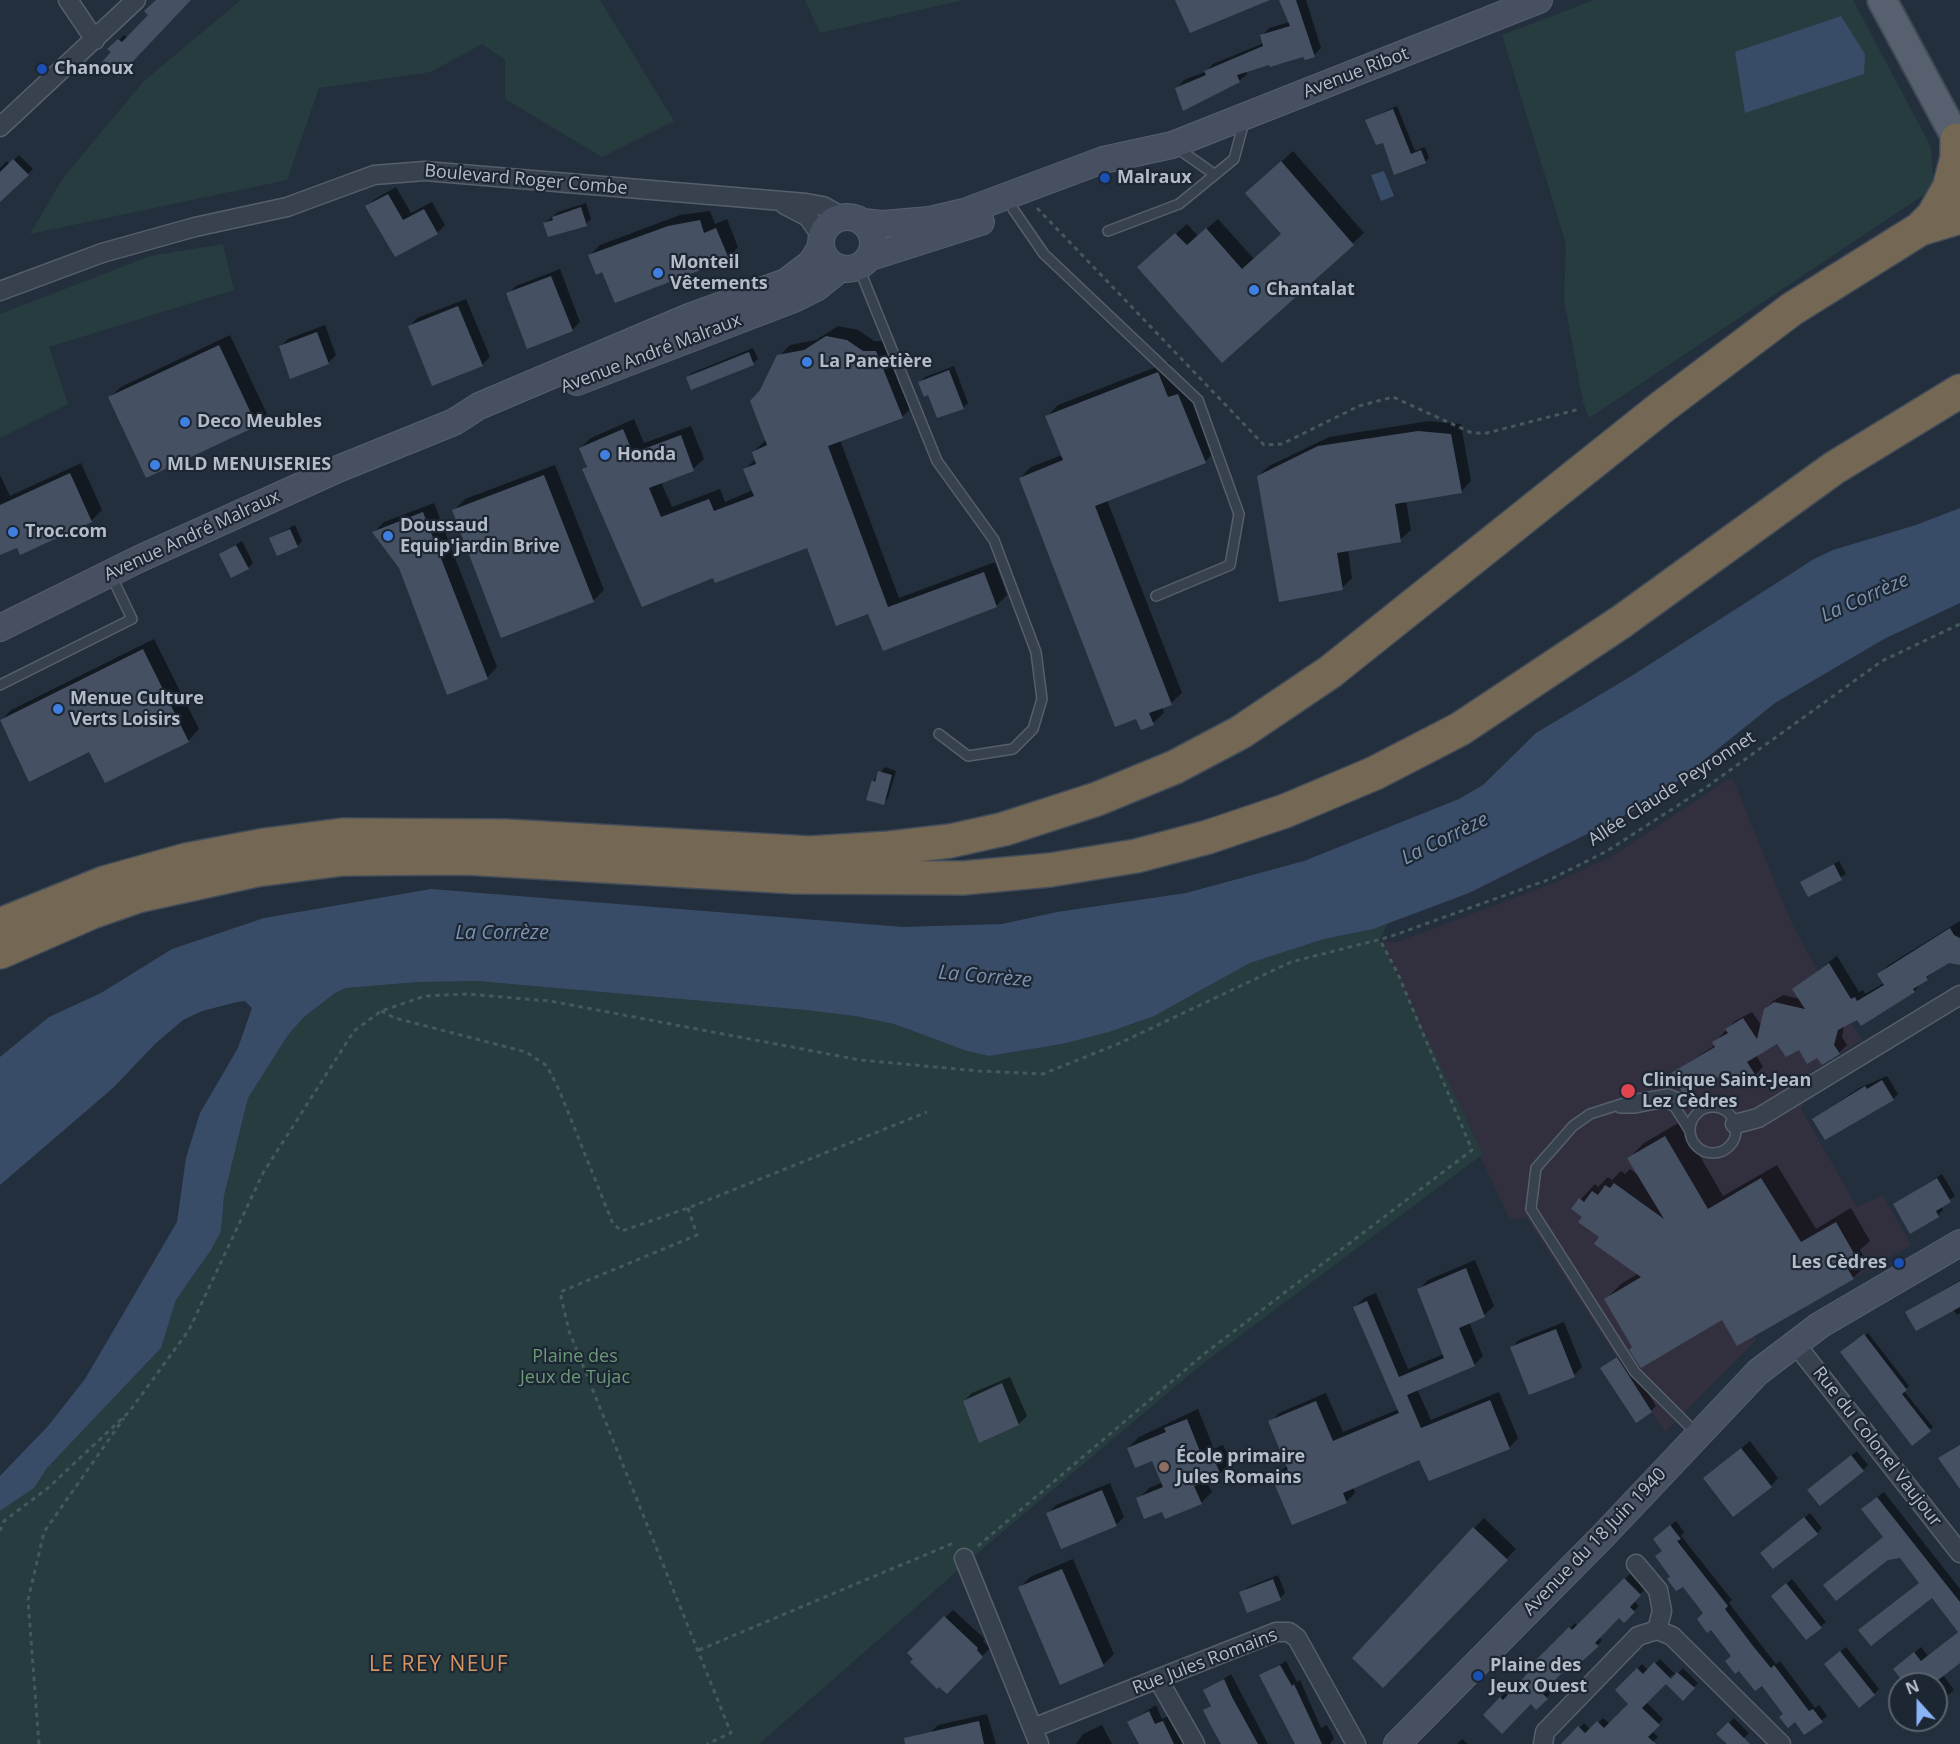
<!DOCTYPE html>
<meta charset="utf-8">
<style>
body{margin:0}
#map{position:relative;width:1960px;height:1744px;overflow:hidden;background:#242f3e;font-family:"Open Sans",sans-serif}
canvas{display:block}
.north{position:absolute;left:1888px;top:1672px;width:60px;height:60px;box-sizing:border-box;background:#1d2633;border:2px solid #59626f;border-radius:50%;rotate:339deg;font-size:16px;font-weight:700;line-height:24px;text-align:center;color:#b4bcc9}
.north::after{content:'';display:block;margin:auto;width:21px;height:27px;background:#8ab4f8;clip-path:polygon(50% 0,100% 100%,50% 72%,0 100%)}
</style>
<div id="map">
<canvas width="1960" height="1744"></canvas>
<div class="north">N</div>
</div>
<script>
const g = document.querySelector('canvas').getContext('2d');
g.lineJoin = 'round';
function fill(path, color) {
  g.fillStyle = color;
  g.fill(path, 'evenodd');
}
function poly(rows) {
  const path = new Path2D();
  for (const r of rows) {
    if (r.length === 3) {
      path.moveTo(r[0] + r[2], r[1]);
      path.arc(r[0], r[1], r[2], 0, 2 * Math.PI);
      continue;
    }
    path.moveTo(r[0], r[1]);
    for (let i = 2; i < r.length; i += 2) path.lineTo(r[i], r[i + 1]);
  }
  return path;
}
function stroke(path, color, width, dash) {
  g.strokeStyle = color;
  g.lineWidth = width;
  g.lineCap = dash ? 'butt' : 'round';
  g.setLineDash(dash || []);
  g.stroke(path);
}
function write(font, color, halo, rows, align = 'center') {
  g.font = font + ' "Open Sans",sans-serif';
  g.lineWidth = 4.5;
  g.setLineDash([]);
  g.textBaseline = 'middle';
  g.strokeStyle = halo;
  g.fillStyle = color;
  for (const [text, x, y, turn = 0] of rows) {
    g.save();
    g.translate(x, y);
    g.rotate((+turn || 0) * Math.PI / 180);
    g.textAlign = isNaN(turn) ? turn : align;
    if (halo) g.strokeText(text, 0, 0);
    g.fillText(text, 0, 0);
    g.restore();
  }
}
fill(poly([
 [1732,777,1792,924,1817,970,1862,1040,1810,1073,1801,1109,1857,1207,1883,1195,1911,1245,1754,1336,1756,1340,1665,1432,1526,1217,1510,1220,1380,940,1395,943,1554,883,1611,857]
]), '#32303f');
fill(poly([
 [241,0,600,0,674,121,602,157,505,99,505,60,482,44,431,72,319,88,287,180,30,234,63,178,144,81],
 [805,0,963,0,820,33],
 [1594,0,1853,0,1931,147,1934,188,1589,418,1583,402,1564,299,1566,244,1502,35],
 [223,244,234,290,49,347,68,404,0,438,0,314,150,256],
 [1387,924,1380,940,1483,1154,1201,1365,987,1545,759,1744,0,1744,0,1511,34,1488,47,1468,161,1348,176,1300,201,1265,221,1231,224,1196,248,1098,288,1035,304,1017,335,993,346,988,419,982,477,981,805,1010,855,1016,894,1024,967,1051,989,1056,1062,1044,1133,1024,1167,1009,1250,963,1324,939]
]), '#263c3f');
fill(poly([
 [1841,16,1865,54,1864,74,1745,113,1735,52],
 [1384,171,1394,196,1381,201,1371,175],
 [1960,508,1960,603,1884,639,1775,703,1653,801,1469,893,1373,929,1324,939,1250,963,1154,1016,1109,1032,1062,1044,989,1056,967,1051,894,1024,855,1016,805,1010,477,981,419,982,346,988,335,993,304,1017,288,1035,248,1098,224,1196,221,1231,211,1250,176,1300,161,1348,47,1468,34,1488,0,1511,0,1476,48,1426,85,1379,177,1222,186,1158,200,1113,238,1048,252,1008,245,1001,237,1002,202,1011,183,1020,155,1044,113,1088,0,1185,0,1057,49,1017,101,993,172,949,264,918,431,889,903,927,1002,924,1057,912,1186,893,1304,861,1459,799,1483,785,1536,733,1633,675,1814,559,1833,550,1916,525]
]), '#394c67');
fill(poly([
 [157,0,191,0,118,75,113,52,110,49,124,35,128,38,150,14],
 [1281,0,1306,0,1321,48,1314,55,1304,55,1246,70,1247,74,1239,81,1177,88,1184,80,1205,72,1213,64,1264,43,1262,36,1269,28,1290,22],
 [1397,106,1415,151,1425,147,1429,158,1425,162,1383,141,1367,120],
 [1293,151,1364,233,1222,361,1150,257,1187,224,1198,236,1218,219,1254,259,1283,234,1258,183],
 [19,155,33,169,0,201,0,168,7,161,10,164],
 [396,187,411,213,432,202,445,225,437,233,396,255,367,206,375,199],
 [586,203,591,219,586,224,545,223,558,212],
 [710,211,715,224,727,219,738,247,728,258,603,270,590,255,600,245,680,215],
 [560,269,580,322,572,330,508,294,516,286],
 [466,299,490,357,482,365,410,326,417,318],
 [325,325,336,355,328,363,280,347,288,339],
 [838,326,858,330,874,341,886,341,912,407,902,417,840,440,899,598,995,562,1007,595,996,606,869,612,807,546,713,576,584,469,587,465,580,448,591,438,634,419,644,443,691,426,704,459,693,469,661,482,672,507,720,489,725,502,753,490,745,469,756,459,753,452,766,440,762,391,779,356,790,345,816,340],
 [230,335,267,414,256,425,110,397,121,387],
 [753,348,758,359,753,363,687,377,692,373],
 [1169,362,1179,387,1189,384,1215,451,1205,462,1107,500,1182,693,1171,703,1162,707,1164,713,1153,723,1020,478,1031,467,1062,455,1047,416,1058,405],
 [954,366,968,403,963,408,920,382,925,377],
 [1429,421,1461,424,1471,481,1461,492,1406,501,1411,530,1400,540,1348,550,1352,578,1342,588,1258,476,1269,466,1329,437],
 [81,463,102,510,91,521,0,554,0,475,10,496],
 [555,465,604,590,593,601,454,510,465,499],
 [434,503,497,667,487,678,374,532,384,522],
 [295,525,302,541,297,546,271,538],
 [242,541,253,563,248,568,221,554],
 [154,639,199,729,189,740,105,781,90,750,30,780,0,721,11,710],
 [885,767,896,771,888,798,883,803,873,781],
 [1839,861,1846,874,1808,895,1802,882],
 [1960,921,1960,963,1949,961,1921,982,1915,991,1861,1024,1858,1018,1844,1025,1842,1037,1847,1045,1839,1053,1818,1056,1778,1042,1756,1055,1763,1067,1755,1075,1736,1078,1720,1075,1673,1074,1715,1045,1714,1043,1735,1021,1752,1012,1762,1026,1765,1009,1773,1001,1783,995,1800,999,1794,989,1837,956,1859,992,1863,990,1865,994,1884,983,1879,974,1887,966],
 [1887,1076,1898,1094,1893,1099,1814,1119,1859,1088],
 [1680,1122,1723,1196,1777,1165,1816,1229,1851,1208,1870,1241,1860,1250,1868,1263,1853,1278,1634,1347,1606,1299,1621,1284,1639,1273,1584,1217,1581,1199,1595,1184,1598,1187,1608,1177,1612,1180,1621,1171,1625,1174,1630,1169,1640,1176,1629,1158,1644,1143],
 [1942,1174,1955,1196,1941,1206,1943,1210,1938,1215,1911,1232,1895,1204],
 [1475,1260,1494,1306,1484,1315,1469,1322,1483,1356,1474,1365,1417,1389,1431,1420,1499,1392,1518,1438,1509,1448,1420,1458,1353,1487,1355,1493,1346,1502,1273,1477,1288,1465,1270,1422,1279,1413,1326,1393,1343,1432,1399,1409,1355,1307,1364,1298,1376,1293,1408,1369,1444,1354,1419,1289,1428,1280],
 [1960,1280,1960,1313,1957,1315,1953,1309,1907,1312],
 [1564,1322,1582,1367,1574,1375,1511,1348,1519,1340],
 [1868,1333,1909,1386,1904,1391,1933,1427,1912,1444,1845,1350],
 [1623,1353,1656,1406,1651,1411,1607,1364],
 [1010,1377,1027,1416,1019,1424,980,1441,964,1401,972,1393],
 [1198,1409,1214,1449,1223,1445,1231,1463,1220,1474,1206,1480,1212,1492,1201,1503,1162,1510,1138,1499,1149,1488,1163,1482,1153,1459,1128,1448,1139,1437],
 [1750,1441,1778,1478,1771,1486,1705,1478],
 [1857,1451,1868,1465,1863,1470,1814,1485],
 [1110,1483,1124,1517,1116,1525,1048,1513,1056,1505],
 [1884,1492,1960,1589,1960,1661,1943,1675,1954,1690,1936,1705,1936,1684,1907,1684,1895,1669,1921,1647,1928,1656,1959,1631,1884,1537,1869,1503],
 [1810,1513,1822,1528,1817,1533,1767,1548],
 [1484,1518,1516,1549,1383,1686,1444,1559],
 [1676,1521,1684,1532,1681,1536,1732,1600,1729,1603,1758,1641,1776,1664,1780,1661,1815,1708,1819,1705,1827,1716,1805,1733,1795,1720,1784,1714,1762,1684,1733,1656,1705,1613,1683,1585,1672,1576,1660,1534],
 [1073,1559,1114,1654,1103,1665,1019,1588,1030,1577],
 [1630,1574,1645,1589,1634,1601,1639,1606,1624,1621,1619,1616,1599,1637,1602,1640,1598,1645,1566,1667,1546,1687,1551,1693,1536,1708,1531,1702,1485,1715,1505,1693,1509,1696,1539,1664,1537,1661,1575,1623,1578,1626],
 [1278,1575,1285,1593,1280,1598,1241,1593,1246,1588],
 [1792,1579,1826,1622,1806,1638,1778,1591],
 [953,1610,985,1639,983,1641,990,1648,947,1692,909,1653],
 [1846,1647,1879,1689,1874,1694,1831,1659],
 [1660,1659,1676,1675,1683,1668,1698,1683,1683,1699,1673,1674,1646,1702,1663,1719,1652,1731,1658,1737,1651,1744,1576,1744,1570,1737,1584,1723,1591,1730,1603,1718,1610,1724,1630,1704,1617,1690,1642,1664,1648,1670],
 [1286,1661,1297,1682,1300,1680,1321,1728,1327,1725,1334,1738,1330,1744,1297,1744,1261,1676],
 [1231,1674,1268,1744,1223,1744,1205,1710,1212,1704,1205,1691],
 [1156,1705,1162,1719,1170,1715,1184,1744,1140,1744,1129,1722],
 [987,1714,996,1744,929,1744,930,1733,938,1725],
 [1734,1718,1749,1733,1743,1739,1749,1744,1729,1744,1719,1734],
 [1102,1725,1112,1744,1076,1744,1083,1734],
 [1462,1739,1468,1744,1457,1744]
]), '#0007');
fill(poly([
 [156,0,191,0,118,77,102,62,111,52,107,49,118,39,122,42,148,15,144,11],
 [1175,0,1270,0,1190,33],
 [1279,0,1296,0,1315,57,1305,60,1303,57,1270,67,1269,65,1237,75,1240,82,1183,111,1175,88,1206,75,1204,71,1263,46,1260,35,1290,26],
 [1393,109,1411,154,1421,150,1426,163,1394,175,1383,143,1376,145,1365,120],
 [13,159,29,175,0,202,0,172],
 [1281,161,1354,245,1222,363,1137,267,1175,233,1187,245,1206,228,1242,269,1281,234,1245,193],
 [388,194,403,220,424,209,438,234,395,257,365,206],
 [581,207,587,226,548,237,543,223,553,220,552,217],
 [700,220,704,233,716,228,729,259,615,303,602,272,596,275,588,255,668,226],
 [551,276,573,331,527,349,506,293],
 [458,306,483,366,432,386,408,326],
 [317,332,329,364,290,379,279,346],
 [826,336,847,340,863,351,876,351,903,418,828,446,888,607,984,572,997,607,883,651,868,614,836,626,807,548,715,583,713,578,642,607,582,469,587,467,579,448,623,429,633,453,681,435,694,471,649,488,661,517,709,499,714,511,754,496,743,469,756,464,752,452,767,445,750,401,760,390,777,355,804,350],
 [219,345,257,426,146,478,108,397],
 [749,352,754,365,691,390,686,377],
 [949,370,964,409,937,418,928,395,924,397,918,382],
 [1158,372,1168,397,1178,394,1206,463,1095,506,1172,705,1149,713,1154,725,1141,730,1136,719,1115,727,1019,478,1063,460,1045,416],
 [1418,431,1451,434,1462,493,1395,504,1401,542,1337,553,1343,590,1279,602,1257,476,1318,446],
 [70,473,92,522,20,555,17,548,0,555,0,505],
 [544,475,594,602,501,638,452,510],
 [423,512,488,679,447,695,399,568,372,532],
 [290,529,298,547,277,556,269,538],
 [236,545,249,569,231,578,219,554],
 [143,649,189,742,105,783,89,752,29,782,0,720],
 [878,771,892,775,884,805,866,800,872,780,875,782],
 [1834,864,1842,880,1808,897,1800,882],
 [1950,928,1954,935,1960,938,1960,965,1949,963,1926,977,1928,980,1913,989,1915,992,1861,1026,1857,1020,1838,1030,1834,1045,1840,1054,1822,1065,1817,1058,1807,1064,1799,1050,1786,1057,1777,1044,1747,1062,1756,1076,1739,1086,1735,1079,1720,1076,1712,1081,1710,1078,1686,1094,1682,1092,1671,1073,1715,1047,1712,1042,1728,1033,1725,1029,1743,1018,1757,1039,1764,1009,1774,1002,1805,1009,1792,989,1829,963,1851,999,1855,997,1857,1001,1884,985,1877,974],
 [1882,1080,1894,1100,1825,1140,1812,1119,1865,1086,1867,1089],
 [1665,1136,1708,1209,1761,1178,1801,1242,1836,1222,1856,1257,1844,1263,1854,1279,1737,1346,1722,1320,1641,1368,1629,1350,1632,1347,1604,1299,1641,1277,1594,1244,1599,1237,1578,1222,1582,1217,1571,1209,1579,1198,1584,1202,1592,1191,1598,1195,1605,1185,1610,1188,1614,1183,1664,1219,1627,1158],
 [1937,1178,1951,1202,1936,1211,1939,1217,1910,1234,1893,1204],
 [1466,1268,1485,1317,1459,1328,1475,1366,1407,1395,1421,1428,1490,1400,1510,1449,1429,1481,1419,1460,1343,1493,1347,1503,1292,1525,1271,1476,1288,1470,1268,1421,1316,1401,1333,1441,1399,1413,1353,1307,1367,1301,1399,1377,1444,1358,1417,1289],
 [1960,1281,1960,1307,1916,1331,1905,1312],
 [1556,1329,1575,1377,1529,1395,1510,1347],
 [1864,1334,1907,1390,1902,1394,1931,1431,1912,1446,1840,1352],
 [1617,1357,1652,1412,1636,1423,1600,1368],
 [1002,1383,1019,1425,979,1443,963,1401],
 [1187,1419,1203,1459,1212,1455,1221,1475,1194,1486,1202,1504,1165,1519,1162,1512,1144,1519,1136,1498,1163,1487,1152,1461,1135,1468,1127,1448,1166,1432,1164,1428],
 [1960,1445,1960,1489,1938,1458],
 [1741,1448,1772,1487,1733,1517,1703,1478],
 [1851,1455,1864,1471,1820,1506,1807,1490],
 [1102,1490,1117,1526,1061,1549,1046,1513],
 [1877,1497,1960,1602,1960,1663,1933,1684,1905,1684,1893,1669,1914,1652,1921,1661,1958,1632,1932,1598,1871,1646,1858,1630,1919,1583,1900,1558,1888,1560,1836,1601,1823,1585,1883,1537,1861,1509],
 [1804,1517,1818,1534,1773,1569,1760,1553],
 [1670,1525,1681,1539,1677,1541,1728,1606,1725,1609,1753,1646,1771,1668,1774,1665,1809,1711,1813,1709,1823,1722,1804,1735,1795,1722,1788,1728,1779,1717,1783,1714,1762,1686,1755,1691,1739,1671,1735,1674,1725,1661,1731,1656,1711,1630,1707,1633,1697,1619,1703,1613,1683,1587,1676,1591,1667,1579,1670,1577,1655,1556,1662,1551,1653,1539],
 [1473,1527,1508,1560,1383,1688,1352,1658],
 [1062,1569,1104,1666,1060,1685,1018,1587],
 [1624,1578,1641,1595,1630,1607,1635,1612,1624,1623,1619,1618,1595,1643,1599,1646,1569,1673,1566,1669,1542,1693,1548,1699,1536,1710,1531,1704,1502,1734,1483,1715,1500,1697,1503,1700,1537,1663,1535,1661,1569,1627,1572,1630],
 [1273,1579,1281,1600,1247,1613,1239,1592],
 [1786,1583,1822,1628,1806,1640,1771,1596],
 [944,1616,978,1648,977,1650,983,1657,947,1694,939,1687,937,1689,910,1662,913,1659,907,1653],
 [1840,1651,1875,1695,1859,1708,1824,1664],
 [1654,1662,1671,1679,1677,1672,1695,1688,1683,1701,1666,1684,1670,1680,1642,1708,1660,1725,1648,1737,1656,1744,1561,1744,1578,1726,1585,1733,1597,1721,1604,1728,1628,1704,1615,1690,1637,1668,1643,1674],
 [1280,1665,1292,1686,1294,1684,1322,1744,1295,1744,1259,1675],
 [1224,1679,1232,1697,1258,1744,1221,1744,1210,1724,1203,1710,1211,1706,1203,1690],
 [1149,1711,1155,1724,1163,1721,1174,1744,1139,1744,1127,1722],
 [979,1721,984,1744,905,1744,904,1738],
 [1728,1722,1750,1744,1727,1744,1716,1734]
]), '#455162');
const lane = poly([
 [1177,148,1214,174],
 [1013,209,1044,254,1198,400,1239,514,1230,565,1156,596],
 [1108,231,1179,204,1234,159,1244,122],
 [861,265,861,273,937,461,994,540,1036,652,1042,699,1033,729,1013,749,968,756,939,734],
 [0,685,132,619,111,575],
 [1713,1130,23],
 [1620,1108,1634,1108,1665,1102,1675,1107,1690,1131],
 [1696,1433,1635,1372,1531,1209,1536,1168,1573,1126,1590,1114,1637,1099,1668,1094,1706,1108]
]);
const street = poly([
 [68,0,95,40],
 [0,127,136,0],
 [785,205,808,217,822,237],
 [0,291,102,253,195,227,287,207,374,175,425,171,806,203,823,206,843,217],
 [1735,1124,1758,1118,1960,995],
 [1794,1342,1960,1553],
 [964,1558,1039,1744],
 [1636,1564,1658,1590,1662,1611,1657,1630],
 [1158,1679,1195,1744],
 [1033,1728,1276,1632,1289,1632,1297,1638,1356,1744],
 [1543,1744,1545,1732,1638,1636,1657,1630,1672,1636,1781,1744]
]);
const secondary = poly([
 [847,243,26],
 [863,222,882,224,930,220,964,212,1103,160,1172,145,1539,0],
 [868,258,981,222],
 [577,382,794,299,816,288,841,268],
 [0,628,139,559,338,469,454,422,479,406,689,317,786,282,811,263,821,247],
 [1397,1744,1603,1536,1758,1372,1820,1325,1960,1243]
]);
const primary = poly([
 [1882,0,1960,145]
]);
const highway = poly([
 [1920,229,1933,216,1949,188,1957,158,1957,140],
 [0,925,104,883,186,860,265,845,342,835,506,836,810,853,890,848,950,841,1004,829,1097,799,1175,767,1241,732,1330,672,1662,407,1792,309,1920,229,1960,217],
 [0,952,92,912,138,896,257,870,343,859,465,858,795,877,963,878,1050,870,1136,856,1208,837,1285,811,1375,773,1460,729,1621,622,1834,468,1960,391]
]);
stroke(lane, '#565f6c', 12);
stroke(street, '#565f6c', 21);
stroke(secondary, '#565f6c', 28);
stroke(primary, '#414a57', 32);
stroke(highway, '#434c59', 36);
stroke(poly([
 [1037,208,1264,445,1282,444,1359,406,1393,397,1472,433,1487,433,1580,409],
 [381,1011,395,1018,526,1052,547,1066,560,1092,613,1224,622,1231,688,1208,927,1112],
 [688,1208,697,1235,560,1292,569,1331,731,1733,707,1744],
 [0,1531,4,1521,48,1488,129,1412,189,1330,263,1173,354,1031,381,1011,425,996,467,994,550,1001,860,1060,979,1071,1043,1074,1120,1043,1291,962,1389,937,1553,878,1607,851,1708,786,1882,661,1960,624],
 [978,1546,1204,1354,1472,1150,1398,974,1380,940],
 [699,1650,951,1544,953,1547],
 [39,1744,28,1600,44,1532,124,1418]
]), '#44595c', 3, [4.5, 4.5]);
stroke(lane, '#38414e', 9);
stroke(street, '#38414e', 18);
stroke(secondary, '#465061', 26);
stroke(primary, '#56606e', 28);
stroke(highway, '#746855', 33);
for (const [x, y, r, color] of [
 [42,69,6,"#1a4fb4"],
 [1105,178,6,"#1a4fb4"],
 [658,273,6,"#3f7fe0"],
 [1254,290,6,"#3f7fe0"],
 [807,362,6,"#3f7fe0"],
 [185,422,6,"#3f7fe0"],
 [605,455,6,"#3f7fe0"],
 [155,465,6,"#3f7fe0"],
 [13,532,6,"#3f7fe0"],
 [388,536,6,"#3f7fe0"],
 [58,709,6,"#3f7fe0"],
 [1628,1091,8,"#e0444e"],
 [1899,1263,6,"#1a4fb4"],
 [1164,1467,6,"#8d6e63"],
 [1478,1676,6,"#1a4fb4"]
]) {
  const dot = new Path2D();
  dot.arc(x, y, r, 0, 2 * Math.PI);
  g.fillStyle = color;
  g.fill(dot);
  stroke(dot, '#1d2633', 2);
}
write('bold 18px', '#b4bcc9', '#1d2633', [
 ["Chanoux",54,69],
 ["Malraux",1117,178],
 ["Monteil",670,263],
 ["Vêtements",670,284],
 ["Chantalat",1266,290],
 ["La Panetière",819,362],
 ["Deco Meubles",197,422],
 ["Honda",617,455],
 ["MLD MENUISERIES",167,465],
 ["Doussaud",400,526],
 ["Equip'jardin Brive",400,547],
 ["Troc.com",25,532],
 ["Menue Culture",70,699],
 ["Verts Loisirs",70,720],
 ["Clinique Saint-Jean",1642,1081],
 ["Lez Cèdres",1642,1102],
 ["Les Cèdres",1887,1263,"right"],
 ["École primaire",1176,1457],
 ["Jules Romains",1176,1478],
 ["Plaine des",1490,1666],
 ["Jeux Ouest",1490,1687]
], 'left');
write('18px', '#b4bcc9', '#1d2633', [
 ["Avenue Ribot",1356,73,-21],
 ["Boulevard Roger Combe",526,180,5],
 ["Avenue André Malraux",651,354,-21],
 ["Avenue André Malraux",192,536,-25],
 ["Allée Claude Peyronnet",1672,789,-33],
 ["Rue du Colonel Vaujour",1877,1447,52],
 ["Avenue du 18 Juin 1940",1595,1542,-46],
 ["Rue Jules Romains",1205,1662,-21]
]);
write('18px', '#6b9a76', '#1d2633', [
 ["Plaine des",575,1357],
 ["Jeux de Tujac",575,1378]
]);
write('italic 20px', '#7c92b1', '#1d2633', [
 ["La Corrèze",1865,598,-24],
 ["La Corrèze",1445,839,-26],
 ["La Corrèze",502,933],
 ["La Corrèze",985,977,5]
]);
g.letterSpacing = '1.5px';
write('21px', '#d59563', '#1d2633', [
 ["LE REY NEUF",439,1665]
]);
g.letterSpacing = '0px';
</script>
